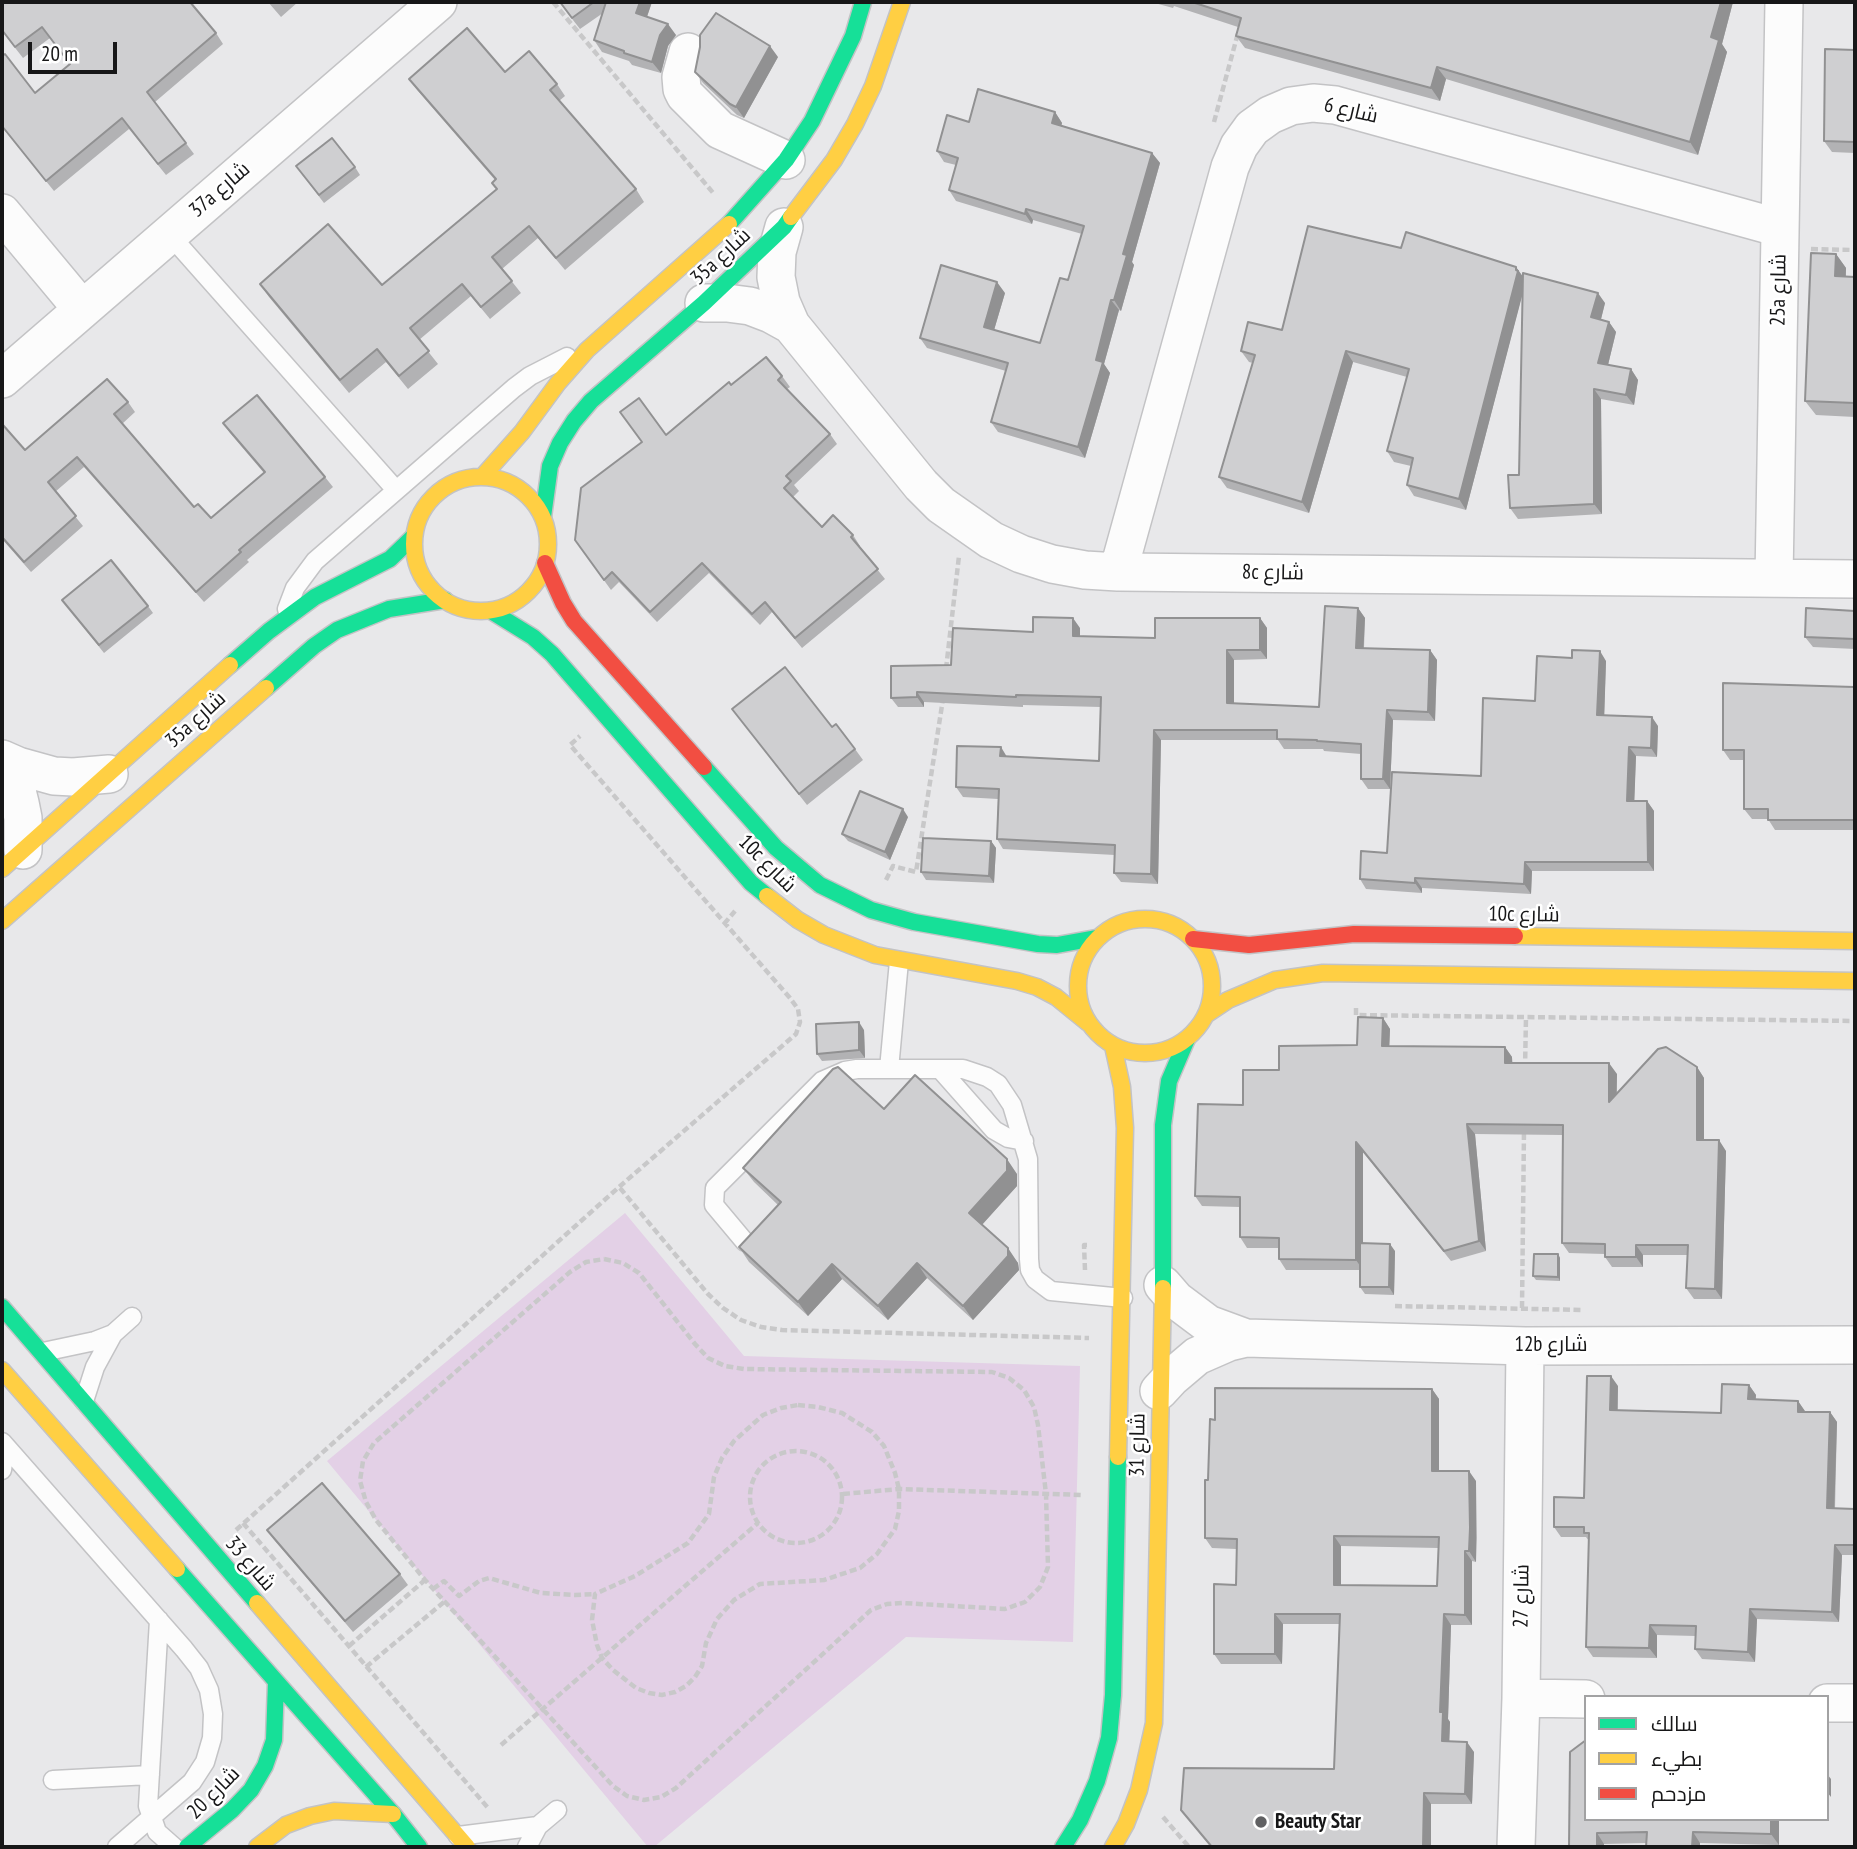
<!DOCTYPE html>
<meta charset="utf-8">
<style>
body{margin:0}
#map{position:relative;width:1857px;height:1849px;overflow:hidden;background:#e8e8ea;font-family:"PT Sans Narrow",Cairo,sans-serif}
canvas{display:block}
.frame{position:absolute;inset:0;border:4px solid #171718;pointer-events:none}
.legend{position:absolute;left:1584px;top:1695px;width:245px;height:126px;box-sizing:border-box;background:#fff;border:2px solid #a2a2a3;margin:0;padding:9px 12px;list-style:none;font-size:21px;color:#171718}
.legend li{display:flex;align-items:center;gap:14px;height:35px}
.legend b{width:35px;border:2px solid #a2a2a3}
.scale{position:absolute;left:28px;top:42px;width:89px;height:32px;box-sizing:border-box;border:4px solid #171718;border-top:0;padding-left:9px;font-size:21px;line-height:24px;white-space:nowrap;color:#171718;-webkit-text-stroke:5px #fff;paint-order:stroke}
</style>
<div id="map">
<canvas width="1857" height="1849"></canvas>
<div class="frame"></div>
<ul class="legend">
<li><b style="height:9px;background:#16e098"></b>سالك</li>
<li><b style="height:9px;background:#ffcf43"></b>بطيء</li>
<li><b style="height:9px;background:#f24e42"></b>مزدحم</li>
</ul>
<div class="scale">20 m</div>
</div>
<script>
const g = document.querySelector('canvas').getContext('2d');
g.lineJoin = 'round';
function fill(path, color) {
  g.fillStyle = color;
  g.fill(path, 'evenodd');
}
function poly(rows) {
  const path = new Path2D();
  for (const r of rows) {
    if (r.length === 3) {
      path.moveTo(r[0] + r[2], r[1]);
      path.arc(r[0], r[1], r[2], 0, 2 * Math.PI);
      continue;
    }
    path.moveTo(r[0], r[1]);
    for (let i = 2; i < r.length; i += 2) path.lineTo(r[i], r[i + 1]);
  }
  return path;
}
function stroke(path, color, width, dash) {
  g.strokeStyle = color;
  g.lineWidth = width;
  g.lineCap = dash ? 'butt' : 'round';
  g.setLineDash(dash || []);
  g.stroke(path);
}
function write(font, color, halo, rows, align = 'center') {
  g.font = font + ' "PT Sans Narrow",Cairo,sans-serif';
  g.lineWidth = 5;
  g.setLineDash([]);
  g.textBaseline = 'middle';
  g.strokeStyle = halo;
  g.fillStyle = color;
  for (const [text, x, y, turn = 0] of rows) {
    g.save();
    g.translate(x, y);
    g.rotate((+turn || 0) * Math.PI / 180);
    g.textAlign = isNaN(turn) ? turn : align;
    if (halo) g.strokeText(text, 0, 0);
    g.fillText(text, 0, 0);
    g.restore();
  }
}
fill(poly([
 [625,1213,744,1356,1080,1366,1073,1642,906,1637,654,1847,648,1847,327,1461]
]), '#e3d0e6');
const lane = poly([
 [169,234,396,490],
 [287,609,295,588,315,561,514,388,530,376,567,357],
 [889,1069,899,961],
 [940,1069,994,1130,1008,1138,1024,1141],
 [745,1242,714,1205,715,1188,822,1081,845,1071,857,1069,963,1069,987,1077,998,1084,1012,1105,1028,1159,1029,1259,1030,1270,1035,1279,1051,1291,1123,1298],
 [43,1352,95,1341,113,1334,132,1317],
 [84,1401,95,1367,113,1334],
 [2,1442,184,1649,199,1668,209,1690,213,1714,212,1738,205,1762,192,1782,117,1847],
 [2,1470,5,1446],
 [159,1620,148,1806,157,1832,174,1847],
 [53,1780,150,1775],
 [458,1836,538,1826],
 [527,1847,538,1826,557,1810]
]);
const street = poly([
 [688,52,681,77,682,89,685,95,720,130,786,160],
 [2,213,82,309],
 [784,227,777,252,776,277,781,302,791,325,921,485,941,505,991,540,1021,554,1052,564,1085,570,1118,572,1855,579],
 [704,303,727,303,750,306,771,314,791,325],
 [2,379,438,2],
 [1118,572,1230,167,1239,146,1252,128,1270,115,1291,106,1313,103,1335,105,1780,228],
 [1774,578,1784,2],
 [2,759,18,766,54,776,73,777,109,774],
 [2,759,16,787,20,803,23,818,23,850],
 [1163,1285,1176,1300,1208,1324,1246,1338,1525,1346,1855,1345],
 [1159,1391,1171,1378,1197,1356,1229,1342,1246,1338],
 [1521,1698,1586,1699],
 [1827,1703,1855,1703],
 [1516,1847,1521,1698,1525,1346]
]);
const fast = poly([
 [729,224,786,160,812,121,853,36,863,2],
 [543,517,550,466,560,443,574,421,591,401,704,303,784,227,791,217],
 [491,611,533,637,552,654,751,883,767,896],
 [230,665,269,631,315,597,390,559,414,536],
 [266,688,314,646,337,630,389,609,445,600],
 [704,767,776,848,820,885,871,910,914,922,1038,944,1057,945,1096,938],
 [1163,1288,1163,1125,1169,1081,1187,1039],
 [2,1307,257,1603],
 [177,1569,393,1814,419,1847],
 [187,1847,232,1810,251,1790,265,1766,274,1740,276,1682],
 [1063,1847,1080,1820,1097,1781,1109,1738,1113,1695,1118,1457]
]);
const slow = poly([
 [791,217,834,160,855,124,873,86,902,2],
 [482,477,522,432,558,383,587,350,729,224],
 [481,544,67],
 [2,869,230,665],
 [767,896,798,920,824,935,875,955,1017,981,1037,987,1056,997,1088,1023],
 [1145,986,67],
 [2,921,266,688],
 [1515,936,1855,941],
 [1207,1014,1228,1000,1275,980,1323,973,1855,981],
 [1113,1046,1122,1087,1125,1128,1118,1457],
 [2,1370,177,1569],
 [257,1603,467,1847],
 [257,1847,286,1825,310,1816,334,1811,393,1814],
 [1113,1847,1126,1824,1139,1790,1154,1723,1163,1288]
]);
const jam = poly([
 [545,563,563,603,574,621,704,767],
 [1193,939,1249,945,1354,934,1515,936]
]);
stroke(lane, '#c3c3c5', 21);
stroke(street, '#c3c3c5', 40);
stroke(fast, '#c3c3c5', 19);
stroke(slow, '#c3c3c5', 19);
stroke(jam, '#c3c3c5', 19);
stroke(poly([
 [553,2,714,194],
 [1214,122,1238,33],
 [1811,249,1855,250],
 [946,669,959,556],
 [886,880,893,866,916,872,943,699],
 [724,924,735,911],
 [1356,1008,1356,1015,1855,1021],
 [1525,1069,1526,1017],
 [620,1188,708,1294,723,1308,741,1320,761,1327,782,1330,1089,1338],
 [604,1259,623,1263,639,1273,695,1344,708,1358,725,1366,744,1369,992,1372,1009,1378,1024,1390,1034,1407,1038,1425,1046,1494,1048,1567,1040,1587,1025,1602,1005,1609,903,1603,887,1604,871,1610,676,1788,661,1797,644,1800,627,1796,613,1786,425,1580,376,1520,366,1502,360,1481,363,1461,374,1443,570,1272,586,1262,604,1259],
 [1085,1270,1084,1245,1089,1245],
 [1395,1306,1581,1310],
 [1522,1308,1524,1130],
 [798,1405,818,1407,842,1413,872,1432,884,1446,895,1473,899,1489,899,1511,895,1529,877,1554,860,1568,824,1580,760,1584,734,1600,717,1619,706,1643,702,1666,695,1677,686,1686,675,1692,662,1695,649,1693,636,1688,613,1670,602,1658,597,1645,592,1620,595,1594,635,1576,688,1543,709,1514,714,1477,722,1458,734,1441,763,1415,781,1408,798,1405],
 [796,1497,46],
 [843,1494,899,1489,1083,1495],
 [243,1523,489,1809],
 [236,1530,619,1187,796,1034,800,1022,798,1009,790,998,570,745,580,736],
 [433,1589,444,1581,459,1596,479,1581,489,1578,541,1593,575,1595,595,1594],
 [349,1646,425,1580],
 [366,1667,444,1602],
 [501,1745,758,1523],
 [1163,1817,1189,1847]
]), '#c8c8c9', 4.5, [7, 3.5]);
stroke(lane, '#fcfcfc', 18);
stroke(street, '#fcfcfc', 37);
stroke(fast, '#16e098', 16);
stroke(slow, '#ffcf43', 16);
stroke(jam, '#f24e42', 16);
fill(poly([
 [2,2,216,33,223,44,155,102,194,154,166,175,129,129,54,191,2,127,2,56,35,93,70,64,50,38,23,58,2,31],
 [268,2,298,2,281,17],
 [559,2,652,2,647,17,676,35,668,46,661,73,632,65,629,61,602,52,594,40,603,13,580,29],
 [1151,2,1733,2,1722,44,1727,52,1698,155,1446,79,1440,101,1245,48,1236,36,1238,27,1174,6,1173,8],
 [1855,50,1855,153,1832,152,1824,141],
 [778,57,744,118,737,115,703,83,695,72],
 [505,72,557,84,565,96,559,101,636,189,644,202,565,270,538,238,502,269,521,293,490,319,471,296,419,340,438,364,408,389,386,362,349,393,269,297,260,284,382,285,497,189,492,183,495,180,418,91,409,79],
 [1055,112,1062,123,1061,126,1152,153,1160,163,1132,262,1134,265,1121,311,1119,310,1104,364,1110,373,1085,458,998,432,991,422,1006,371,927,348,920,338,1005,293,994,330,1040,343,1068,280,1082,234,1033,220,1032,224,956,201,949,190,956,165,944,162,937,151],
 [355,167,360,175,324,203,301,173],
 [1401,248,1516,267,1523,277,1605,303,1601,319,1609,322,1616,332,1608,365,1631,369,1638,380,1634,405,1601,399,1602,514,1518,519,1510,508,1519,475,1523,291,1466,510,1414,496,1407,485,1411,466,1394,462,1387,451,1407,377,1353,362,1309,513,1227,488,1219,477,1253,363,1249,362,1241,351,1282,330],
 [1836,254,1846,268,1846,277,1855,277,1855,417,1816,415,1805,401],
 [782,376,790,387,787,389,830,434,837,444,794,485,799,491,793,497,822,527,853,535,860,546,859,547,885,579,802,648,772,612,760,625,709,573,657,622,619,582,611,590,575,540,666,435,731,385],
 [128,402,135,412,122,424,194,507,211,518,264,473,230,433,223,423,325,477,333,487,247,560,249,562,204,602,84,467,55,492,83,526,31,572,2,539,2,426,25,450],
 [62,600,148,606,153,613,104,653],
 [1358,608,1365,618,1364,648,1430,650,1437,660,1435,721,1393,720,1390,789,1368,789,1361,779,1361,754,1324,751,1323,749,1284,749,1278,740,1161,740,1158,884,1121,882,1114,873,1115,855,1003,849,997,839,998,799,963,797,956,787,1007,756,1099,761,1101,707,1023,705,1023,707,924,702,924,707,898,707,891,698,951,665,1033,632,1080,628,1080,636,1155,638,1260,618,1267,628,1267,659,1234,660,1234,704,1319,707],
 [1855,611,1855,649,1813,647,1805,637],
 [1572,658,1606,661,1604,715,1658,726,1657,757,1636,756,1634,801,1647,801,1654,811,1654,871,1532,871,1531,894,1422,888,1422,893,1366,889,1360,879,1387,853,1481,776,1535,701],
 [1855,674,1855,830,1775,830,1768,819,1752,819,1744,809,1744,760,1730,760,1723,750,1854,687],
 [732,709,855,749,863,760,807,805],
 [908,817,890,860,848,841,842,834],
 [991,841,996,848,994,883,926,880,921,872],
 [1383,1018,1390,1029,1389,1046,1505,1047,1512,1057,1512,1063,1617,1074,1617,1094,1697,1067,1704,1078,1704,1140,1726,1151,1722,1299,1694,1299,1686,1288,1688,1255,1643,1255,1643,1267,1612,1267,1605,1257,1605,1254,1569,1253,1562,1243,1563,1135,1475,1134,1486,1251,1451,1261,1363,1152,1363,1243,1395,1251,1394,1295,1365,1294,1360,1287,1360,1270,1286,1270,1279,1259,1279,1248,1247,1248,1240,1237,1240,1207,1202,1206,1195,1196,1243,1105,1279,1070,1357,1045],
 [864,1030,865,1058,822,1061,817,1054],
 [884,1109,1017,1174,1017,1186,982,1225,1018,1263,1019,1270,973,1320,927,1278,888,1320,842,1279,808,1316,749,1262,739,1247,778,1205,754,1182,743,1168],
 [1558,1254,1560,1258,1560,1281,1536,1280,1533,1276],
 [1749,1385,1756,1395,1755,1400,1798,1401,1805,1412,1830,1412,1837,1422,1835,1509,1855,1509,1855,1555,1842,1555,1839,1622,1757,1619,1755,1662,1702,1659,1695,1649,1696,1636,1657,1635,1657,1658,1593,1657,1586,1647,1589,1541,1586,1537,1561,1537,1554,1527,1584,1498,1618,1386,1618,1410,1721,1413],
 [1432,1389,1439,1399,1439,1471,1476,1481,1477,1538,1476,1562,1472,1561,1472,1625,1451,1625,1448,1719,1450,1722,1449,1741,1474,1752,1472,1804,1431,1804,1431,1847,1211,1847,1181,1810,1334,1769,1339,1624,1283,1624,1282,1664,1221,1664,1214,1654,1236,1585,1236,1549,1212,1548,1205,1538,1208,1480,1215,1420],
 [1341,1546,1438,1548,1437,1586,1341,1585],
 [267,1530,400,1574,408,1585,353,1632,275,1541],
 [1586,1819,1779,1819,1779,1845,1700,1843,1700,1847,1646,1847,1646,1843,1604,1844,1604,1847,1569,1847]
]), '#b2b2b4');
fill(poly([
 [640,2,652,2,644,25,636,13],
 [1721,2,1733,2,1722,44,1727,52,1698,155,1690,142,1711,37],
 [668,24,676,35,668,46,661,73,652,62,660,35],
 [770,46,778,57,744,118,736,107],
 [1437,67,1446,79,1440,101,1431,88],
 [1055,112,1062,123,1059,133,1052,123],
 [1152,153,1160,163,1132,262,1134,265,1121,311,1114,300,1123,254],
 [1026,209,1033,220,1032,224,1025,214],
 [1836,254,1846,268,1845,291,1835,276],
 [1516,267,1526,281,1466,510,1459,499],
 [997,282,1005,293,992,337,984,327],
 [1598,293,1605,303,1599,327,1591,317],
 [1111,300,1119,310,1104,364,1110,373,1085,458,1078,447,1096,360],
 [1609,322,1616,332,1606,373,1598,363],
 [1346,351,1353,362,1309,513,1302,502],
 [1631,369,1638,380,1634,405,1626,395],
 [1594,389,1601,399,1602,514,1594,504],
 [1358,608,1365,618,1363,657,1356,648],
 [1073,618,1080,628,1080,645,1073,636],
 [1260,618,1267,628,1267,659,1260,650],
 [1227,650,1234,660,1234,713,1227,703],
 [1430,650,1437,660,1435,721,1428,712],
 [1600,651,1606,661,1604,724,1597,715],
 [917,692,924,702,924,707,917,697],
 [1387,710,1393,720,1390,789,1383,779],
 [1652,717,1658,726,1657,757,1651,748],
 [1154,730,1161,740,1158,884,1151,874],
 [1001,747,1007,757,1000,756],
 [1629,747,1636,756,1634,811,1627,801],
 [1647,801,1654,811,1654,871,1648,862],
 [903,809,908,817,890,860,885,852],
 [991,841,996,848,994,883,989,876],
 [1525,862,1532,871,1531,894,1524,884],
 [1415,878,1422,888,1422,893,1415,883],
 [1383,1018,1390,1029,1389,1056,1382,1046],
 [859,1022,864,1030,865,1058,859,1050],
 [1505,1047,1512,1057,1513,1073,1505,1063],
 [1609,1063,1617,1074,1616,1112,1609,1102],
 [1697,1067,1704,1078,1704,1150,1697,1140],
 [1467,1124,1475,1134,1486,1251,1479,1241],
 [1719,1140,1726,1151,1722,1299,1715,1289],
 [1356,1142,1363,1152,1363,1270,1356,1260],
 [1007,1159,1017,1174,1017,1186,979,1228,969,1213],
 [1390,1244,1395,1251,1394,1295,1389,1287],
 [1636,1245,1643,1255,1643,1267,1636,1257],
 [1008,1248,1018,1263,1019,1270,973,1320,963,1306],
 [1558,1254,1560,1258,1560,1281,1558,1277],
 [917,1263,927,1278,888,1320,878,1306],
 [832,1264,842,1279,808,1316,798,1302],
 [1611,1376,1618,1386,1617,1420,1610,1410],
 [1749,1385,1756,1395,1755,1409,1748,1399],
 [1432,1389,1439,1399,1439,1481,1432,1471],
 [1798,1401,1805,1411,1805,1422,1798,1412],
 [1830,1412,1837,1422,1834,1518,1827,1508],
 [1469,1471,1476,1481,1476,1562,1469,1551],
 [1334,1536,1341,1546,1341,1595,1334,1585],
 [1835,1545,1842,1555,1839,1622,1832,1612],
 [1465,1551,1472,1561,1472,1625,1465,1615],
 [1750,1609,1757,1619,1755,1662,1748,1652],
 [1275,1614,1283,1624,1282,1664,1275,1654],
 [1444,1614,1451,1625,1448,1719,1450,1722,1449,1751,1442,1741,1440,1712],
 [1650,1625,1657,1635,1657,1658,1649,1648],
 [1467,1742,1474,1752,1472,1804,1465,1794],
 [1827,1774,1831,1779,1831,1797,1827,1792],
 [1424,1793,1431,1804,1431,1847,1423,1847],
 [1771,1819,1779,1819,1779,1845,1771,1834],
 [1693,1832,1700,1843,1700,1847,1692,1847],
 [1597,1833,1604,1844,1604,1847,1597,1847]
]), '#919192');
const building = poly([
 [2,2,190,2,216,33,147,92,186,143,158,164,122,118,46,181,2,126,2,56,5,54,35,93,70,64,42,27,15,47,2,30,2,2],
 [560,2,594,2,572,18,560,2],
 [606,2,640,2,636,13,668,24,660,35,652,62,624,53,624,51,594,40,606,2],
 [1192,2,1721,2,1711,37,1719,40,1690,142,1437,67,1431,88,1236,36,1241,18,1192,2],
 [716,13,770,46,736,107,730,104,695,72,700,47,700,35,716,13],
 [467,28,505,72,529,51,557,84,550,90,636,189,556,258,529,226,492,257,512,281,481,307,462,284,410,328,429,351,399,376,377,349,340,380,260,284,328,224,382,285,497,189,492,183,496,179,409,79,467,28],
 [1825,49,1855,50,1855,142,1824,141,1825,49],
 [978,89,1055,112,1052,123,1152,153,1123,254,1127,255,1114,300,1111,300,1096,360,1103,362,1078,447,991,422,1008,363,920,338,941,265,997,282,984,327,1040,343,1060,278,1068,280,1084,226,1026,209,1025,214,949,190,958,158,937,151,947,115,969,122,978,89],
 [332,138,355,167,319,195,296,166,332,138],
 [1308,226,1401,248,1406,232,1516,267,1516,270,1518,271,1459,499,1407,485,1413,458,1387,451,1409,369,1346,351,1302,502,1219,477,1255,355,1241,351,1248,322,1282,330,1308,226],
 [1811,253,1836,254,1835,276,1855,277,1855,403,1805,401,1811,253],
 [1523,273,1598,293,1591,317,1609,322,1598,363,1631,369,1626,395,1594,389,1594,504,1510,508,1508,475,1519,475,1523,273],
 [766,357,782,376,778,380,830,434,786,476,791,481,784,488,822,527,833,515,853,535,851,537,878,569,795,638,765,602,752,614,702,563,650,612,612,572,604,580,575,540,581,488,642,442,620,412,639,398,666,435,729,382,731,385,766,357],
 [107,379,128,402,114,414,194,507,198,504,211,518,265,472,223,423,257,395,325,477,239,550,241,552,196,592,77,457,48,482,76,516,24,562,2,537,2,426,3,425,25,450,107,379],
 [111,560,148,606,99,645,62,600,111,560],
 [1325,606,1358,608,1356,648,1430,650,1428,712,1387,710,1383,779,1361,779,1361,744,1317,741,1317,740,1277,739,1277,730,1154,730,1151,874,1114,873,1115,845,997,839,999,789,956,787,957,746,1001,747,1000,756,1099,761,1101,697,1016,695,1016,697,917,692,917,697,891,698,891,666,951,665,953,628,1033,632,1033,617,1073,618,1073,636,1155,638,1155,618,1260,618,1260,650,1227,650,1227,703,1319,707,1325,606],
 [1806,608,1855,611,1855,639,1805,637,1806,608],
 [1572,650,1600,651,1597,715,1652,717,1651,748,1629,747,1627,801,1647,801,1648,862,1525,862,1524,884,1415,878,1415,883,1360,879,1361,851,1387,853,1392,772,1481,776,1483,698,1535,701,1537,656,1572,658,1572,650],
 [785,667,832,727,836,724,855,749,799,794,732,709,785,667],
 [1855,674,1855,820,1768,820,1768,809,1744,809,1744,750,1723,750,1723,683,1854,687,1855,674],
 [860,791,903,809,885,852,842,834,860,791],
 [923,838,991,841,989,876,921,872,923,838],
 [1358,1017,1383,1018,1382,1046,1505,1047,1505,1063,1609,1063,1609,1102,1658,1049,1666,1047,1697,1067,1697,1140,1719,1140,1715,1289,1686,1288,1688,1245,1636,1245,1636,1257,1605,1257,1605,1244,1562,1243,1563,1125,1467,1124,1479,1241,1444,1251,1356,1142,1356,1260,1279,1259,1279,1238,1240,1237,1240,1197,1195,1196,1198,1104,1243,1105,1243,1070,1279,1070,1279,1046,1357,1045,1358,1017],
 [859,1022,859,1050,817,1054,816,1024,859,1022],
 [838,1067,884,1109,915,1075,1007,1159,1007,1171,969,1213,1008,1248,1008,1256,963,1306,917,1263,878,1306,832,1264,798,1302,739,1247,781,1202,743,1168,833,1069,838,1067],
 [1360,1243,1390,1244,1389,1287,1360,1287,1360,1243],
 [1534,1254,1558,1254,1558,1277,1533,1276,1534,1254],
 [1587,1376,1611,1376,1610,1410,1721,1413,1722,1384,1749,1385,1748,1399,1798,1401,1798,1412,1830,1412,1827,1508,1855,1509,1855,1545,1835,1545,1832,1612,1750,1609,1748,1652,1695,1649,1696,1626,1650,1625,1649,1648,1586,1647,1589,1533,1584,1533,1584,1527,1554,1527,1554,1497,1584,1498,1587,1376],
 [1215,1388,1432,1389,1432,1471,1469,1471,1470,1528,1469,1551,1465,1551,1465,1615,1444,1614,1440,1712,1443,1712,1442,1741,1467,1742,1465,1794,1424,1793,1423,1847,1212,1847,1181,1810,1184,1768,1334,1769,1340,1614,1275,1614,1275,1654,1214,1654,1214,1584,1236,1585,1237,1539,1205,1538,1205,1480,1208,1480,1210,1419,1215,1420,1215,1388],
 [1334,1536,1439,1537,1437,1586,1334,1585,1334,1536],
 [322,1483,400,1574,345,1621,267,1530,322,1483],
 [1586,1740,1586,1819,1771,1819,1771,1834,1693,1832,1692,1847,1646,1847,1647,1832,1597,1833,1597,1847,1569,1847,1570,1752,1586,1740]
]);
fill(building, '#cfcfd1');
stroke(building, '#919192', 2);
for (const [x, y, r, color] of [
 [1261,1822,7,"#606062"]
]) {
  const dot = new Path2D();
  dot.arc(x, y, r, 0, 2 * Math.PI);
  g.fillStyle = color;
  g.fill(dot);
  stroke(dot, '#fff', 2.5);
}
write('21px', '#171718', '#fff', [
 ["شارع 6",1351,111,13],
 ["37a شارع",220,190,-41],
 ["35a شارع",721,257,-43],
 ["25a شارع",1779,290,-89],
 ["8c شارع",1273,573,1],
 ["35a شارع",196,720,-42],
 ["10c شارع",767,864,45],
 ["10c شارع",1524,915,1],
 ["12b شارع",1551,1345],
 ["شارع 31",1138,1445,-89],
 ["شارع 33",250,1564,49],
 ["شارع 27",1522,1596,-89],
 ["شارع 20",214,1793,-45]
]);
write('bold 21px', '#171718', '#fff', [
 ["Beauty Star",1275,1822]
], 'left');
</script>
